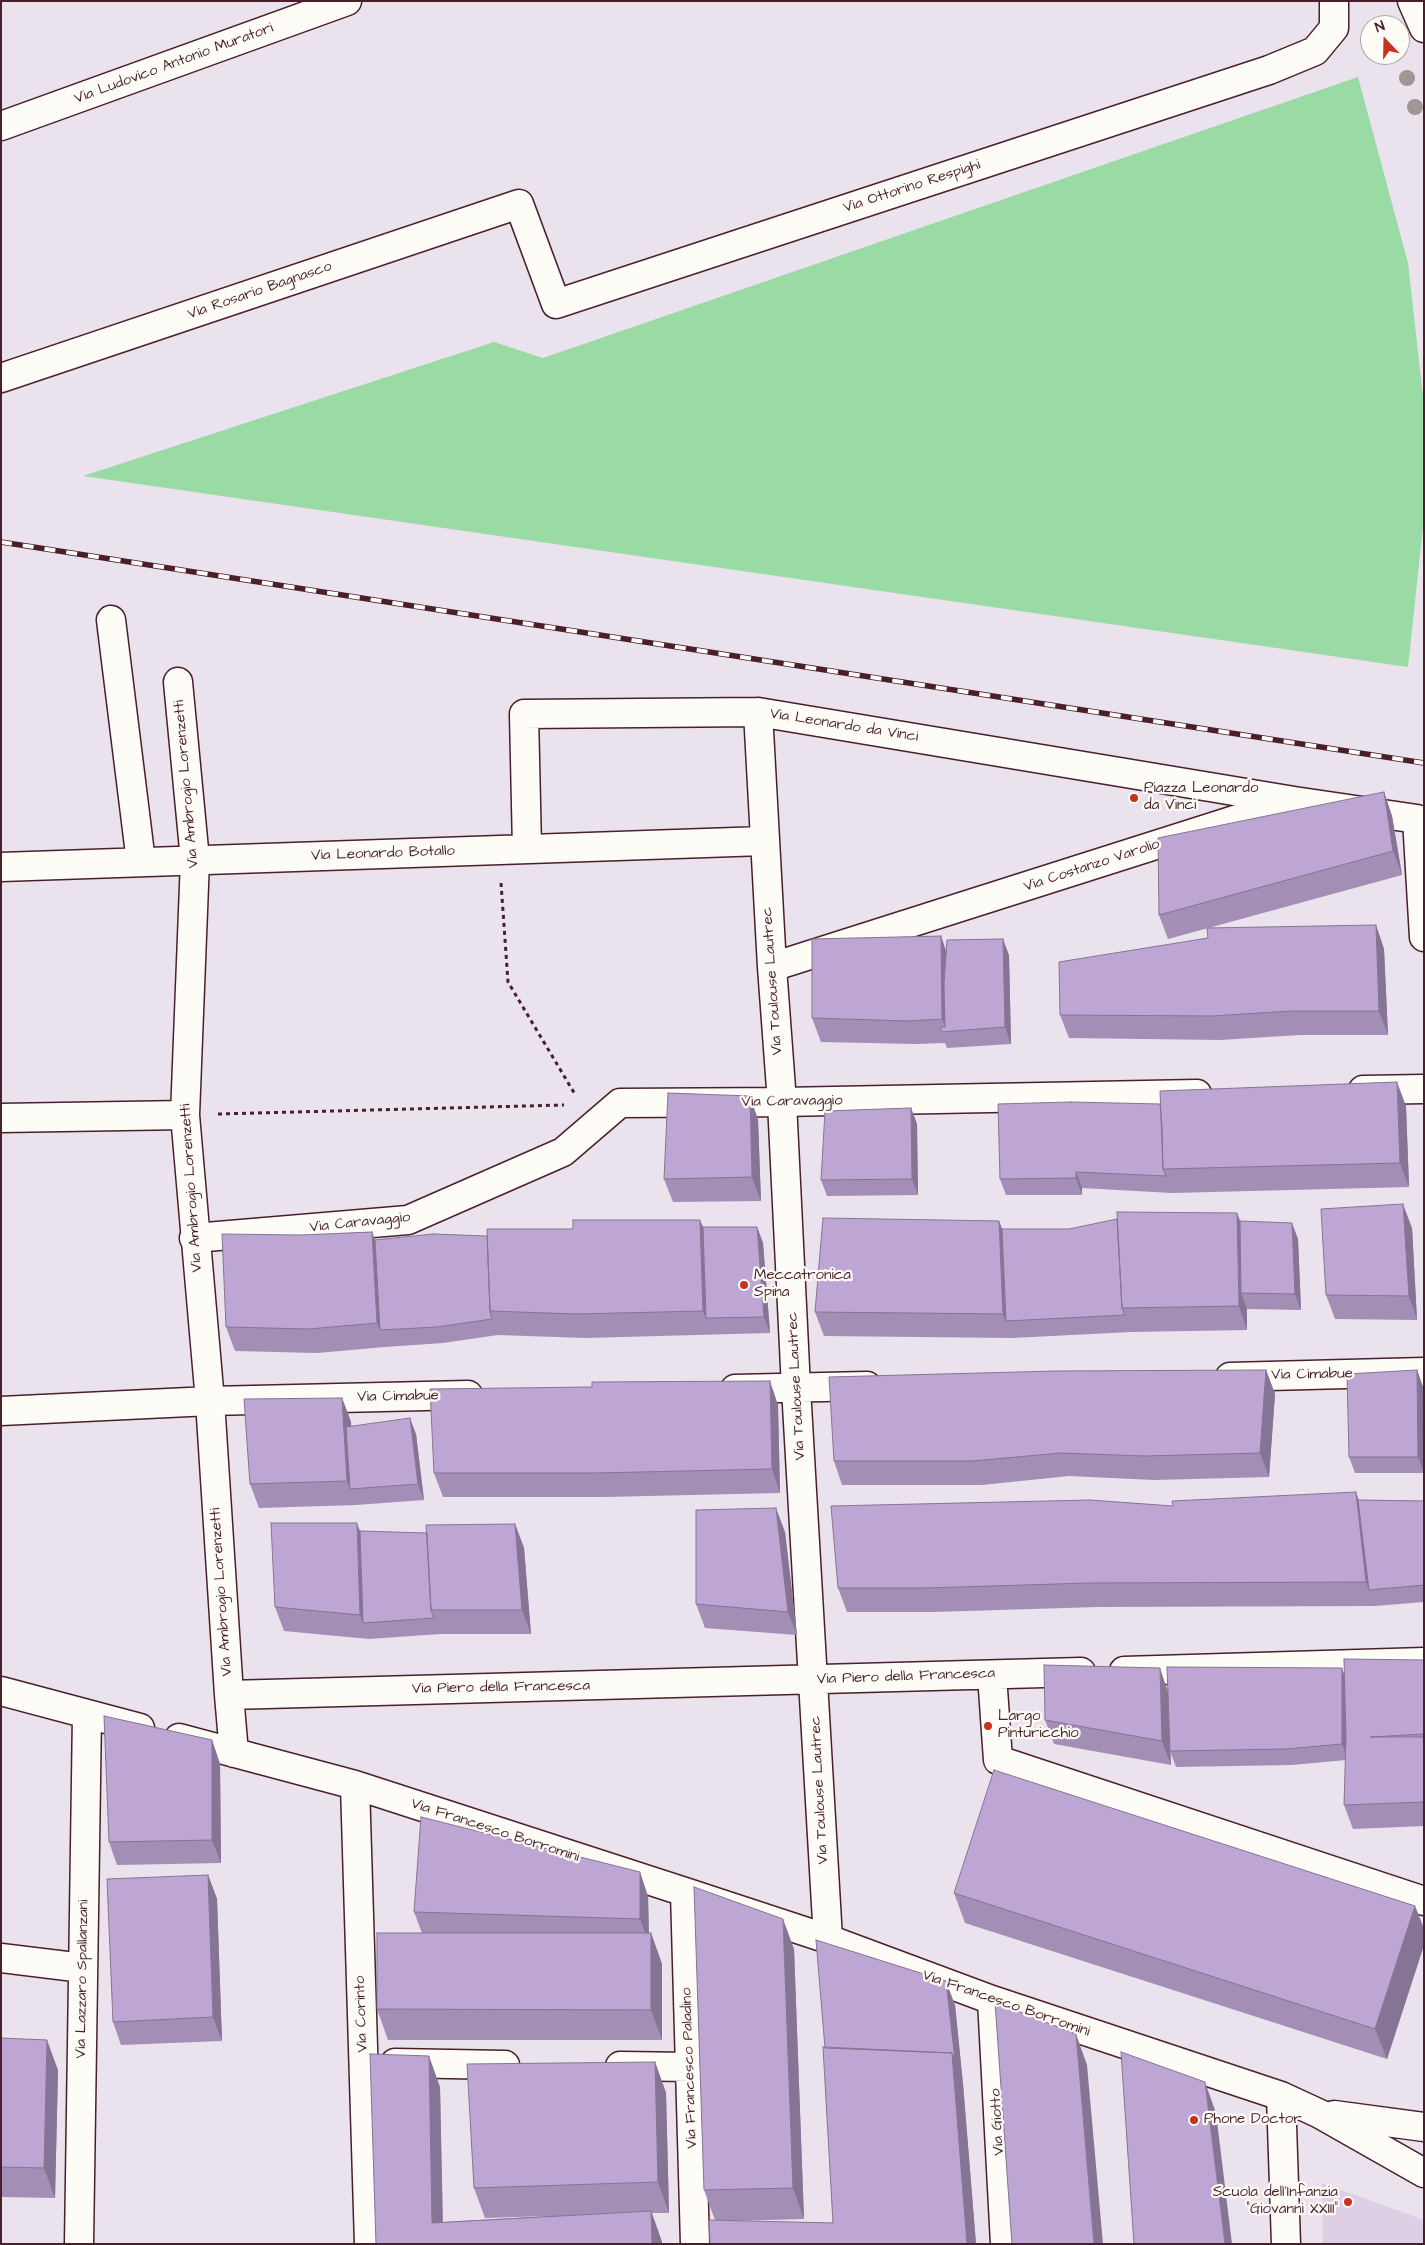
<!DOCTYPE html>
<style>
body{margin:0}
#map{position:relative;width:1425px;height:2245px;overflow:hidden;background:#eae2ec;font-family:"Architects Daughter",sans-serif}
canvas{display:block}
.frame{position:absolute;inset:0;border:2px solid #4a1f2b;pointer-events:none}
.north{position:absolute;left:1360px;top:15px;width:50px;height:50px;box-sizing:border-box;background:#fdfcf7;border:1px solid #b5a4a5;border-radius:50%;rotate:339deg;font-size:14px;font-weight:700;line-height:20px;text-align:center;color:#4a1f2b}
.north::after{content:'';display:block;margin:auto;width:18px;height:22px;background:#c8321e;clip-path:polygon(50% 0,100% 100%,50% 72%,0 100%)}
</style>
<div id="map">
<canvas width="1425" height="2245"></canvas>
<div class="frame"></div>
<div class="north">N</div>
</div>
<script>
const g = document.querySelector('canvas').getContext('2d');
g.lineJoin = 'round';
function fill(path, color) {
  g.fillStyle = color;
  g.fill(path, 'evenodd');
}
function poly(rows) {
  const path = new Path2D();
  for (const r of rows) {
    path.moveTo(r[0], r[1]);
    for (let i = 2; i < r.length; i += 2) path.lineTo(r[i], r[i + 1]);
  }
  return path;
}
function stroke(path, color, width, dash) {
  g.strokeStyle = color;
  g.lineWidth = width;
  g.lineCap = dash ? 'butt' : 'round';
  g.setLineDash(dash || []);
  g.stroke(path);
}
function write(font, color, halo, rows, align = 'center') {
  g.font = font + ' "Architects Daughter",sans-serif';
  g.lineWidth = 4.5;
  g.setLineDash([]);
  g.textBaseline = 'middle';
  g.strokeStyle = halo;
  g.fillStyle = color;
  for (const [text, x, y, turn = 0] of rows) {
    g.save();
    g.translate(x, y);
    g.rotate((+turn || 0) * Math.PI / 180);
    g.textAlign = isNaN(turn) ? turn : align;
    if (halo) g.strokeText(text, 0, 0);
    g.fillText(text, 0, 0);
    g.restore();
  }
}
fill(poly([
 [1322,2183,1424,2220,1424,2244,1323,2244]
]), '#ddd0e5');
fill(poly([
 [1358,77,1408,263,1424,405,1424,517,1408,667,83,476,494,342,543,358]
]), '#9adba5');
const minor = poly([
 [1412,1,1424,28],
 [1,126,347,1],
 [1,378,519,204,556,304,1269,70,1315,51,1334,28,1334,1],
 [111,620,141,862],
 [178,682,195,860,185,1115,210,1401,229,1695],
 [758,712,772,967,782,1102,796,1388,828,1939],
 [527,849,524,714,758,712,1294,801],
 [1,867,764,841],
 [772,967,1294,801,1417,819,1424,937],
 [1363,1090,1424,1089],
 [1,1118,185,1115],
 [194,1238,408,1220,563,1152,620,1103,782,1102,1197,1094],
 [1230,1377,1424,1372],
 [735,1389,867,1386],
 [1,1411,210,1401,468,1395],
 [1124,1671,1424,1662],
 [992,1675,998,1760,1424,1901],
 [1,1691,140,1728],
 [179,1738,355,1785,685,1892,828,1939,992,2000,1281,2096,1320,2114,1424,2173],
 [234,1753,229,1695,1081,1672],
 [355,1785,369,2244],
 [685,1892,695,2244],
 [1,1958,83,1968],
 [992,2000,1005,2244],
 [395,2063,505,2065],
 [620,2066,690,2067],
 [1281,2096,1286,2244],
 [1334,2115,1424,2127],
 [79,2244,87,1714]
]);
stroke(minor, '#4a1f2b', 31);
stroke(poly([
 [501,883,508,982,576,1096],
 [218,1114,564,1105]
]), '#4a1f2b', 3, [4, 4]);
stroke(minor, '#fdfcf7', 28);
const rail = poly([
 [1,542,1424,763]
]);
stroke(rail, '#4a1f2b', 5.5);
stroke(rail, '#fdfcf7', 4, [11]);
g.fillStyle = '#9f9696';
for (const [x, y] of [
 [1407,78],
 [1415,107]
]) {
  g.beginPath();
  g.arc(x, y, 8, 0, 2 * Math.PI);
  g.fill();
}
fill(poly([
 [1384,792,1392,816,1402,875,1168,939,1159,915],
 [1376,925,1384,949,1388,1035,1300,1035,1220,1040,1069,1038,1060,1015],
 [941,936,946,951,1009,955,1011,1044,947,1048,945,1043,916,1044,821,1042,812,1018],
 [750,1096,758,1120,761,1201,673,1202,664,1179],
 [1160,1104,1161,1108,1406,1106,1409,1187,1172,1193,1082,1188,1082,1195,1006,1195,1000,1179],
 [911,1108,917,1124,918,1195,827,1196,821,1180],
 [1237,1213,1240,1221,1298,1239,1301,1310,1247,1309,1247,1330,1131,1332,1012,1338,824,1336,815,1312,999,1221,1002,1229,1069,1229],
 [700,1220,703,1227,757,1227,763,1243,770,1333,585,1338,498,1335,443,1343,385,1347,317,1353,235,1351,226,1327,301,1235,372,1232,375,1240,487,1236],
 [1412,1228,1417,1320,1335,1319,1326,1295],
 [1266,1370,1275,1394,1269,1477,1154,1480,1069,1476,982,1485,842,1485,834,1461],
 [1417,1370,1423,1387,1424,1473,1355,1473,1349,1457],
 [342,1398,351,1422,351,1426,416,1434,424,1500,356,1505,259,1508,250,1484],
 [778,1405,780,1493,604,1497,443,1497,434,1473],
 [1356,1492,1358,1500,1424,1501,1424,1602,1375,1606,1098,1607,933,1612,847,1612,838,1588,1173,1506],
 [515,1524,524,1548,531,1634,440,1634,369,1639,284,1631,275,1607,427,1533],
 [785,1532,797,1635,705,1628,696,1604],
 [1424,1660,1424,1826,1353,1829,1344,1805,1346,1760,1292,1765,1176,1767,1170,1751,1171,1765,1054,1744,1045,1720,1168,1690,1345,1677],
 [212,1740,220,1764,221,1863,117,1865,109,1842],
 [208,1875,217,1899,222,2041,121,2045,113,2022],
 [954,1893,1415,1906,1424,1929,1424,1945,1387,2059,965,1923],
 [648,1896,649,1933,651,1933,662,1964,662,2040,388,2040,377,2009,422,1933,414,1912],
 [794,1949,804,2219,732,2221,833,2223,825,2048,955,2005,963,2084,976,2244,715,2220,704,2190],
 [1,2038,58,2070,55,2198,1,2197],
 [655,2062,666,2093,669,2213,652,2213,662,2242,376,2244,440,2087,443,2222,548,2216,485,2218,474,2188]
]), '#a38fb6');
fill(poly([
 [1384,792,1392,816,1402,875,1393,851],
 [1376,925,1384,949,1388,1035,1379,1011],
 [941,936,949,960,947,1031,942,1019],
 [1003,939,1009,955,1011,1044,1005,1027],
 [1397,1082,1406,1106,1409,1187,1400,1163],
 [750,1096,758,1120,761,1201,752,1177],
 [911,1108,917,1124,918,1195,912,1179],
 [1076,1172,1082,1188,1082,1195,1076,1178],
 [1403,1204,1412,1228,1417,1320,1409,1296],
 [1237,1213,1246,1237,1241,1293,1247,1309,1247,1330,1239,1306],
 [700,1220,709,1243,706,1318,703,1311],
 [999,1221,1008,1245,1006,1321,1003,1314],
 [1292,1223,1298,1239,1301,1310,1295,1294],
 [757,1227,763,1243,770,1333,764,1317],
 [372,1232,381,1256,380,1330,377,1323],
 [1266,1370,1275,1394,1269,1477,1260,1453],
 [1417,1370,1423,1387,1424,1473,1418,1457],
 [770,1381,778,1405,780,1493,772,1469],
 [342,1398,351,1422,355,1488,350,1489,347,1481],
 [410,1418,416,1434,424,1500,418,1484],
 [1356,1492,1364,1516,1369,1590,1366,1582],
 [776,1508,785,1532,797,1635,788,1612],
 [357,1523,366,1547,363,1623,360,1615],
 [515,1524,524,1548,531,1634,522,1610],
 [1160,1668,1168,1692,1171,1765,1162,1741],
 [1342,1668,1348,1685,1348,1760,1342,1744],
 [212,1740,220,1764,221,1863,212,1840],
 [640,1872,648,1896,649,1943,640,1919],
 [208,1875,217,1899,222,2041,213,2017],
 [1415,1906,1424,1929,1424,1945,1387,2059,1375,2029],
 [783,1919,794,1949,804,2219,793,2188],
 [651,1933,662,1964,662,2040,651,2010],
 [946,1981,955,2005,963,2084,976,2244,967,2244],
 [1076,2034,1087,2065,1103,2244,1094,2244],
 [47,2040,58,2070,55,2198,44,2168],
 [429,2056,440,2087,443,2244,432,2223],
 [655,2062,666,2093,669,2213,658,2182],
 [1205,2082,1216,2113,1232,2244,1225,2244],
 [651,2211,662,2242,662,2244,652,2244]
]), '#857494');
const building = poly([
 [1384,792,1393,851,1159,915,1158,838,1384,792],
 [1376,925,1379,1011,1291,1011,1212,1016,1060,1015,1059,962,1208,938,1207,928,1376,925],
 [941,936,942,1019,907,1021,812,1018,812,939,941,936],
 [1003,939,1005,1027,941,1032,941,1027,945,1027,944,983,947,940,1003,939],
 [1397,1082,1400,1163,1163,1169,1160,1091,1397,1082],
 [668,1093,750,1096,752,1177,664,1179,668,1093],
 [1071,1102,1160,1104,1162,1126,1163,1169,1166,1176,1076,1172,1076,1178,1000,1179,998,1104,1071,1102],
 [911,1108,912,1179,821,1180,825,1111,911,1108],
 [1403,1204,1409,1296,1326,1295,1321,1209,1403,1204],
 [1117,1212,1237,1213,1239,1306,1122,1308,1117,1212],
 [823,1218,999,1221,1003,1314,815,1312,823,1218],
 [1117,1219,1122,1308,1125,1315,1006,1321,1002,1229,1069,1229,1117,1219],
 [573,1220,700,1220,703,1311,576,1314,490,1311,487,1229,573,1229,573,1220],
 [1240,1221,1292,1223,1295,1294,1241,1293,1240,1221],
 [703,1227,757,1227,764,1317,706,1318,703,1227],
 [372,1232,377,1323,309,1329,226,1327,222,1234,301,1235,372,1232],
 [433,1234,487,1236,490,1311,492,1319,437,1327,380,1330,375,1240,433,1234],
 [1266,1370,1260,1453,1145,1456,1060,1453,973,1461,834,1461,829,1377,1056,1371,1266,1370],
 [1417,1370,1418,1457,1349,1457,1347,1374,1417,1370],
 [770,1381,772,1469,596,1473,434,1473,430,1389,592,1387,592,1382,770,1381],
 [342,1398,347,1481,250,1484,244,1399,342,1398],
 [410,1418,418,1484,350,1489,346,1427,410,1418],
 [1356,1492,1366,1582,1090,1583,925,1588,838,1588,831,1506,1090,1500,1173,1506,1172,1501,1356,1492],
 [1358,1500,1424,1501,1424,1585,1369,1590,1358,1500],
 [776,1508,788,1612,696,1604,696,1510,776,1508],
 [271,1523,357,1523,360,1615,275,1607,271,1523],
 [515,1524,522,1610,431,1610,426,1525,515,1524],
 [360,1531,427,1533,431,1610,434,1618,363,1623,360,1531],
 [1344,1659,1424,1660,1424,1734,1370,1737,1424,1737,1424,1802,1344,1805,1346,1738,1344,1659],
 [1044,1665,1160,1668,1162,1741,1045,1720,1044,1665],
 [1167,1667,1342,1668,1342,1744,1286,1749,1170,1751,1167,1667],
 [104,1716,212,1740,212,1840,109,1842,104,1716],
 [994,1770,1415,1906,1375,2029,954,1893,994,1770],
 [421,1817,640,1872,640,1919,414,1912,421,1817],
 [208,1875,213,2017,113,2022,107,1879,208,1875],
 [694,1887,783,1919,793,2188,704,2190,694,1887],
 [377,1933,651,1933,651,2010,377,2009,377,1933],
 [816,1940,946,1981,955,2060,952,2053,825,2048,816,1940],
 [995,2002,1076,2034,1094,2244,1012,2244,995,2002],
 [1,2038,47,2040,44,2168,1,2167,1,2038],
 [823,2047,952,2053,967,2244,710,2244,709,2220,833,2223,823,2047],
 [1121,2052,1205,2082,1225,2244,1134,2244,1121,2052],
 [370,2054,429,2056,432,2223,651,2211,652,2244,376,2244,370,2054],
 [655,2062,658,2182,474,2188,467,2064,655,2062]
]);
fill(building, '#bea6d4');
stroke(building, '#857494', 1);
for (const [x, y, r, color] of [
 [1134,798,5,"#c8321e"],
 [744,1285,5,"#c8321e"],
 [988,1726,5,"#c8321e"],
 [1194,2120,5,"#c8321e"],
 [1348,2202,5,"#c8321e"]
]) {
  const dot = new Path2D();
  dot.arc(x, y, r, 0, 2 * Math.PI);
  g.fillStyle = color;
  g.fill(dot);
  stroke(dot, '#fdfcf7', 2);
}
write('15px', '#4a1f2b', '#fdfcf7', [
 ["Via Ludovico Antonio Muratori",174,64,-20],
 ["Via Ottorino Respighi",912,187,-18],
 ["Via Rosario Bagnasco",260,291,-19],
 ["Via Leonardo da Vinci",844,726,9],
 ["Via Ambrogio Lorenzetti",187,784,-95],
 ["Via Leonardo Botallo",383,854,-2],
 ["Via Costanzo Varolio",1092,866,-18],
 ["Via Toulouse Lautrec",773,981,-94],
 ["Via Caravaggio",792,1102,-1],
 ["Via Ambrogio Lorenzetti",192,1188,-94],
 ["Via Caravaggio",360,1223,-6],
 ["Via Cimabue",1312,1375,-1],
 ["Via Toulouse Lautrec",797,1386,-93],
 ["Via Cimabue",398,1397,-1],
 ["Via Ambrogio Lorenzetti",222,1592,-94],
 ["Via Piero della Francesca",906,1677,-2],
 ["Via Piero della Francesca",501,1688,-1],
 ["Via Toulouse Lautrec",820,1790,-93],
 ["Via Francesco Borromini",495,1831,18],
 ["Via Lazzaro Spallanzani",83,1979,-89],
 ["Via Francesco Borromini",1006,2004,19],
 ["Via Corinto",362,2014,-92],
 ["Via Francesco Paladino",690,2068,-92],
 ["Via Giotto",998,2122,-93]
]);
write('15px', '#4a1f2b', '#fdfcf7', [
 ["Piazza Leonardo",1144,789],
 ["da Vinci",1144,806],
 ["Meccatronica",754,1276],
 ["Spina",754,1293],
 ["Largo",998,1717],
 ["Pinturicchio",998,1734],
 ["Phone Doctor",1204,2120],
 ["Scuola dell'Infanzia",1338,2193,"right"],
 ["\"Giovanni XXIII\"",1338,2210,"right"]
], 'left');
</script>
